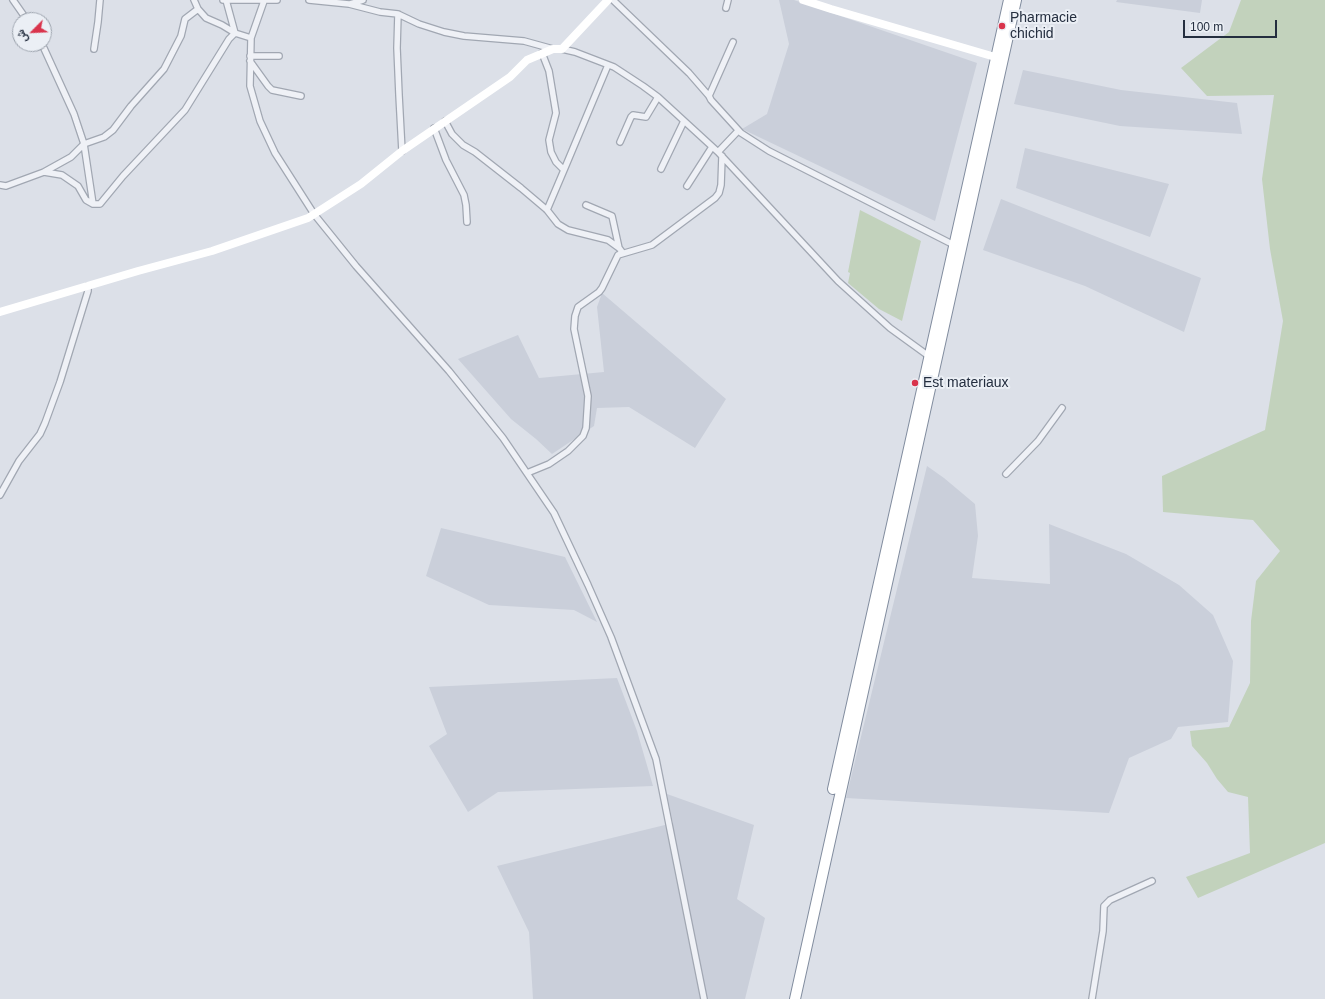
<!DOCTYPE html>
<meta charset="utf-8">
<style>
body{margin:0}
#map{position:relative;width:1325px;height:999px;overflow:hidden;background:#dce0e8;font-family:Helvetica,Vazirmatn,sans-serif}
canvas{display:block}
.north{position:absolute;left:12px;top:12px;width:40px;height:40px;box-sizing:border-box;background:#ebeff5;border:1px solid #9ba2ac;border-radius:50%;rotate:246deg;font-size:11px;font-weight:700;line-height:16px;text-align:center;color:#242e3f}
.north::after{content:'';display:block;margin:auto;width:14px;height:18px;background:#d9344c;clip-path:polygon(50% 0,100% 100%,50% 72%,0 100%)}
.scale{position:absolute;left:1183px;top:20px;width:94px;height:18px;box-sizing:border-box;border:2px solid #242e3f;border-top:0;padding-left:5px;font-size:12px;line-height:14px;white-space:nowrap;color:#242e3f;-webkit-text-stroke:3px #ebeff5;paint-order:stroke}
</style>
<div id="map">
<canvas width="1325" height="999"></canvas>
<div class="north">ش</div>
<div class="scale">100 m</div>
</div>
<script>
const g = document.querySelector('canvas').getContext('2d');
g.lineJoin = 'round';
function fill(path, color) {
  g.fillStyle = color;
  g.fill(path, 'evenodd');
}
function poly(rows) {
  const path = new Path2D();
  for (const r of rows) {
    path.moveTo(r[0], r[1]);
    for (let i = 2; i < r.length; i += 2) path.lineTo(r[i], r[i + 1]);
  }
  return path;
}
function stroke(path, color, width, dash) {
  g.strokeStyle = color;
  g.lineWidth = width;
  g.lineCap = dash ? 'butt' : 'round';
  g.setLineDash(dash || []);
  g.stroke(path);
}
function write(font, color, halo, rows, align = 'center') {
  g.font = font + ' Helvetica,sans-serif';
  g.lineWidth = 4;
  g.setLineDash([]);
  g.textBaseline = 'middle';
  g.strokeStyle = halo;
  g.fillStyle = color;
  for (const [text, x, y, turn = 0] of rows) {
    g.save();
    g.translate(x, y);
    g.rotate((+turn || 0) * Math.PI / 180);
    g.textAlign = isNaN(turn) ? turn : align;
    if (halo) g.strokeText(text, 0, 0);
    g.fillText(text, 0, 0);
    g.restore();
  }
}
fill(poly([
 [779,0,794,0,977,63,935,221,742,129,767,114,789,44],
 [1117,0,1202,0,1200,13,1116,2],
 [1023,70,1121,90,1237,103,1242,134,1120,126,1014,104],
 [1025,148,1169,184,1150,237,1016,188],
 [1001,199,1201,278,1184,332,1085,286,983,250],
 [602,293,726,399,695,448,629,407,597,408,594,426,552,454,536,439,511,419,458,359,518,335,539,378,604,372,597,307],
 [927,466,944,478,975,504,978,536,972,578,1050,584,1049,524,1126,554,1179,585,1213,615,1233,661,1228,722,1178,727,1171,739,1129,758,1109,813,846,798],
 [441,528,565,557,597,622,574,610,489,605,426,576],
 [617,678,637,731,653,786,498,792,468,812,429,746,447,734,429,687],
 [667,794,754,825,737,899,765,918,745,999,533,999,529,932,497,866,673,823]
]), '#cacfda');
fill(poly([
 [1241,0,1325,0,1325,843,1198,898,1186,877,1250,853,1248,797,1228,792,1217,779,1207,763,1192,746,1190,731,1229,727,1250,683,1251,621,1256,581,1280,551,1253,520,1163,512,1162,476,1265,430,1283,321,1270,249,1262,179,1274,95,1207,96,1181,68,1229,32],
 [860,210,921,241,902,321,879,309,848,283,850,273,848,272]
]), '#c2d2bc');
const street = poly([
 [13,0,27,20],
 [194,0,198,9,206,18,222,25,235,33,251,38],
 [223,0,277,0],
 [309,0,349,4,380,12,398,14,419,24,444,32,464,36,524,41,553,49],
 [613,0,689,73,709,96,711,100,741,133,769,151,954,245],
 [264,1,251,38,250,86,260,121,275,153,314,214,356,266,449,371,503,438,554,513,588,585,611,637,656,759,704,999],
 [350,4,363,0],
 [726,8,728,0],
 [398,14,397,48,399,95,402,151],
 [42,44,74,114,84,144,93,204],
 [94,49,98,22,100,0],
 [562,49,575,52,614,67,643,86,658,97,718,152,838,281,890,328,930,357],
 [542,53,549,71,556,113,549,140,551,152,556,162,564,170,547,210],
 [250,56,279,56],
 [250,61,268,86,272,90,301,96],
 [709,96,733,42],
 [445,121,452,134,463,145,475,152,521,188,547,210,558,224,568,230,608,240,619,248,622,252],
 [434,128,446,160,464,195,466,205,467,222],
 [620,142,631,117,633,115,646,117,658,97],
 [718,152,738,131],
 [661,169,684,121],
 [564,170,608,65],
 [44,172,71,157,84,144,104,137,113,130,131,106,164,69,181,36,185,19,198,9],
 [0,185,6,186,44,172,62,175,78,186,86,200,93,204,100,204,123,176,185,110,229,39,235,33,226,0],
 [687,186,712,147],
 [586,205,612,216,619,248],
 [527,473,549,464,568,451,583,436,586,428,588,396,574,329,575,316,578,307,599,292,602,288,618,255,652,245,715,198,719,193,721,185,722,156],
 [1006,474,1038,441,1062,408],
 [0,495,19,461,40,434,45,423,60,382,88,291,88,286],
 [1092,999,1103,931,1104,906,1110,900,1152,881]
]);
const highway = poly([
 [833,789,1009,0],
 [795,999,1016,0]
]);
stroke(street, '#a1a7b2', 8);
stroke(highway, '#828d9f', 12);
stroke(street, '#eff1f6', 5.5);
stroke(poly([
 [803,0,831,9,1002,59],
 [0,312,138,271,212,251,308,218,361,184,402,151,510,77,527,60,553,49,562,49,608,0]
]), '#fff', 8);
stroke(highway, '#fff', 10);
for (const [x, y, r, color] of [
 [1002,26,4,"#d9344c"],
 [915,383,4,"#d9344c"]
]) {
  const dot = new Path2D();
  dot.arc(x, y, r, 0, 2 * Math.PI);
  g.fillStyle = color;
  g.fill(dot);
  stroke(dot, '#ebeff5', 1.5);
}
write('14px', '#242e3f', '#ebeff5', [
 ["Pharmacie",1010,18],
 ["chichid",1010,34],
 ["Est materiaux",923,383]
], 'left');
</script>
